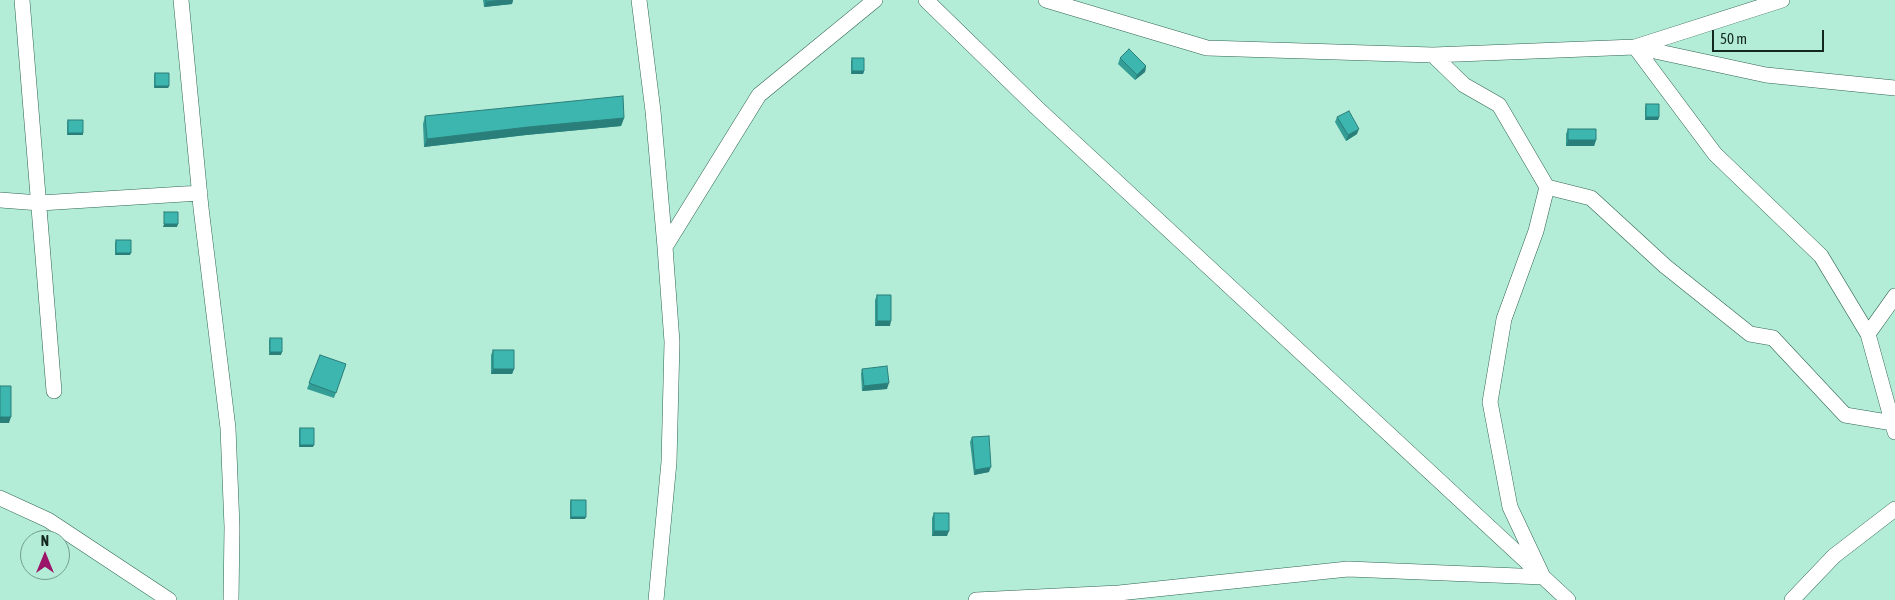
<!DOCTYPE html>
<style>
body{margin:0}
#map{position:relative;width:1895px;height:600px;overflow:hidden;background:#b4edd7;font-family:"Asap Condensed",sans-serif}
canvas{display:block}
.north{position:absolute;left:20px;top:530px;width:50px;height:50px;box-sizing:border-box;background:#b4edd7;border:1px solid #739e8e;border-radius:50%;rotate:0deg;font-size:14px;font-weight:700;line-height:20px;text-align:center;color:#122821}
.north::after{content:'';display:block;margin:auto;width:18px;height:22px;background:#9b1568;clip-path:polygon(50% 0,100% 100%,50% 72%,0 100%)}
.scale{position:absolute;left:1712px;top:30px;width:112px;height:22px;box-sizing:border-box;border:2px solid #122821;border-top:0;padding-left:6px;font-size:15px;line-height:18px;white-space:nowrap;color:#122821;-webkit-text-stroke:4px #b4edd7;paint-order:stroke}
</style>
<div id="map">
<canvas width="1895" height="600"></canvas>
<div class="north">N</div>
<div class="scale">50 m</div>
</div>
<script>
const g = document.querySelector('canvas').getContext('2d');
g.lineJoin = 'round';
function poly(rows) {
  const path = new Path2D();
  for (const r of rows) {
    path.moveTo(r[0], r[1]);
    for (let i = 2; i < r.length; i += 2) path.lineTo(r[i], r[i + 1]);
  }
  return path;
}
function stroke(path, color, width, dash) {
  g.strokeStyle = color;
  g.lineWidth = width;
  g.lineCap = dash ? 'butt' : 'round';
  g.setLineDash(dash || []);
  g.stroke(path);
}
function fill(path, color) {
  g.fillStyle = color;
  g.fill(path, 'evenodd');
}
const street = poly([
 [22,0,54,391],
 [181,0,201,208,228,428,232,527,231,600],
 [639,0,653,111,665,247],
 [926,0,1036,107,1568,600],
 [1046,0,1207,48,1433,55,1635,47,1782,0],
 [1635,47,1715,154,1821,256,1868,334,1895,432],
 [1636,47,1766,75,1895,88],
 [1433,55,1464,85,1499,105,1547,187,1591,198,1665,266,1750,334,1773,338,1845,415,1893,423],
 [0,200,40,203,200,193],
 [1868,334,1895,296],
 [0,498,48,520,169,600],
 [656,600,669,462,672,342,665,247,759,95,875,0],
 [976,600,1119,593,1348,569,1543,577,1510,507,1490,402,1504,319,1536,231,1547,187],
 [1792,600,1834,556,1895,509]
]);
stroke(street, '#306553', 16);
stroke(street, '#fff', 15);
fill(poly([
 [483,0,513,0,512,4,484,7],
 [852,58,864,71,863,74,851,74,851,61],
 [1120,58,1146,66,1145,72,1135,80,1118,64],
 [155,73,169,86,168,88,154,88,154,75],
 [1646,104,1659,117,1658,120,1645,120,1645,107],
 [425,116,624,118,621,126,526,135,424,147,423,124],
 [1337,117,1357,134,1346,141,1335,122],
 [68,120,83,133,83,135,67,135,67,122],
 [1568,129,1596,140,1594,146,1566,146,1566,134],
 [116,240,130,255,115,255,115,243],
 [877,295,890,326,875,326,875,300],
 [270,338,281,355,269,355,269,340],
 [493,350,514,369,512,374,491,374,491,355],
 [320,355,346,364,334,398,307,389],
 [862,369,887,389,862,391,861,374],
 [300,428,313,447,299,447,299,430],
 [972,437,989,472,974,475,970,442],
 [571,500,585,519,570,519,570,502],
 [934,513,947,536,932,536,932,518]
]), '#349d96');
fill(poly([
 [502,0,513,0,512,4,484,7,486,2],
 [1146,66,1145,72,1135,80,1137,75],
 [852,71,864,71,863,74,851,74],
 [155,86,169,86,168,88,154,88],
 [1646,117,1659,117,1658,120,1645,120],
 [624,118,621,126,526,135,424,147,427,139,528,127],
 [1359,129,1357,134,1346,141,1348,135],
 [68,133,83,133,83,135,67,135],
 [1568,140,1596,140,1594,146,1566,146],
 [164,224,178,224,177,227,163,227],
 [116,253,131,253,130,255,115,255],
 [877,321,891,321,890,326,875,326],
 [270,352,282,352,281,355,269,355],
 [493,369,514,369,512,374,491,374],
 [889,383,887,389,862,391,864,386],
 [0,417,11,417,9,423,0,423],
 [300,445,314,445,313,447,299,447],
 [991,467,989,472,974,475,975,470],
 [571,517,586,517,585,519,570,519],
 [934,531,949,531,947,536,932,536]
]), '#2b7f7a');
const building = poly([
 [486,0,502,0,486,2,486,0],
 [1129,49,1146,66,1137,75,1120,58,1129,49],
 [852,58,864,58,864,71,852,71,852,58],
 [155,73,169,73,169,86,155,86,155,73],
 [623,96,624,118,528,127,427,139,425,116,623,96],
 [1646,104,1659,104,1659,117,1646,117,1646,104],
 [1349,111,1359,129,1348,135,1337,117,1349,111],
 [68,120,83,120,83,133,68,133,68,120],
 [1568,129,1596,129,1596,140,1568,140,1568,129],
 [164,212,178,212,178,224,164,224,164,212],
 [116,240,131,240,131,253,116,253,116,240],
 [877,295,891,295,891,321,877,321,877,295],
 [270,338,282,338,282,352,270,352,270,338],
 [493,350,514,350,514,369,493,369,493,350],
 [320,355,346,364,336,393,309,383,320,355],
 [887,366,889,383,864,386,862,369,887,366],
 [0,386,11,386,11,417,0,417,0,386],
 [300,428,314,428,314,445,300,445,300,428],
 [989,436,991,467,975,470,972,437,989,436],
 [571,500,586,500,586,517,571,517,571,500],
 [934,513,949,513,949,531,934,531,934,513]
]);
fill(building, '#3db6af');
stroke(building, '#2b7f7a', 1);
</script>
